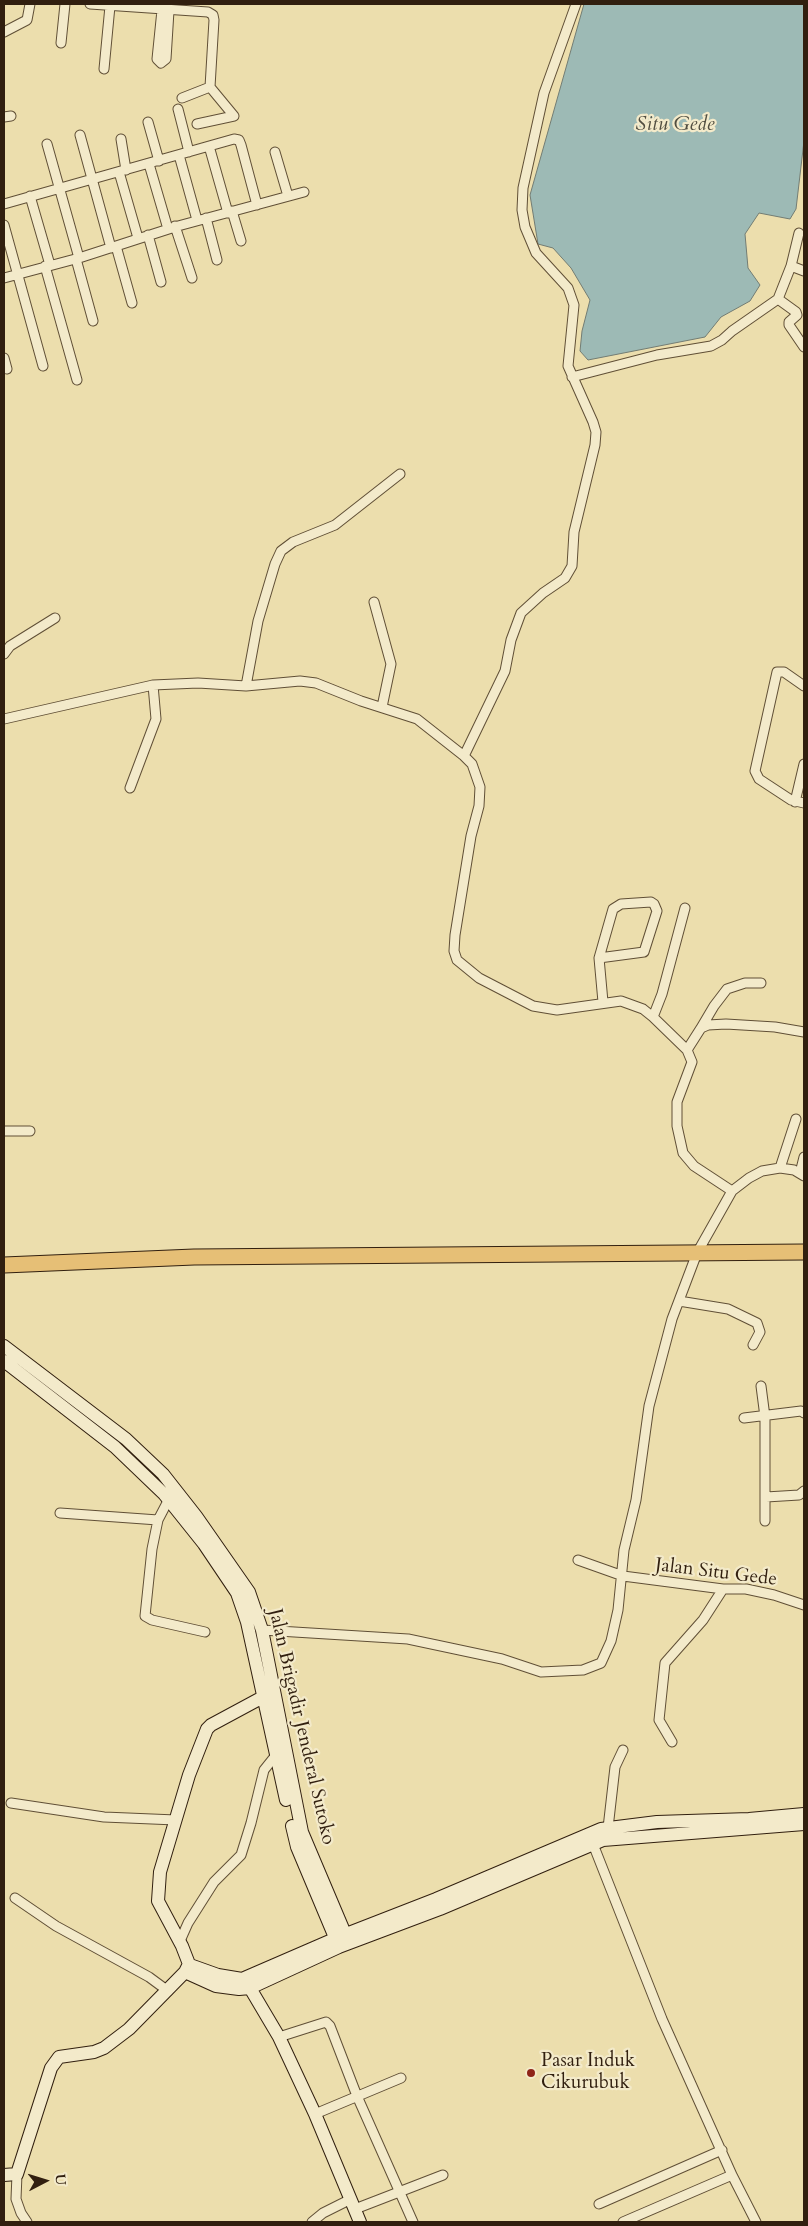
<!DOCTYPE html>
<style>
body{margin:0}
#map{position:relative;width:808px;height:2226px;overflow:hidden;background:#ecdead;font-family:Cardo,serif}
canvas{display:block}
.frame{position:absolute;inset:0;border:5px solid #311f0f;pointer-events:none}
.north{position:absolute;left:20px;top:2156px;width:50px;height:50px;-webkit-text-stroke:4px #f3eaca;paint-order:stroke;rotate:85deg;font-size:14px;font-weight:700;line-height:20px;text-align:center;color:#311f0f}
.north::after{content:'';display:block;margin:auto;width:18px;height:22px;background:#311f0f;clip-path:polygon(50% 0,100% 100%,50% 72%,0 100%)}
</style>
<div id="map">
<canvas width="808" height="2226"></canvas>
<div class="frame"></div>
<div class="north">U</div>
</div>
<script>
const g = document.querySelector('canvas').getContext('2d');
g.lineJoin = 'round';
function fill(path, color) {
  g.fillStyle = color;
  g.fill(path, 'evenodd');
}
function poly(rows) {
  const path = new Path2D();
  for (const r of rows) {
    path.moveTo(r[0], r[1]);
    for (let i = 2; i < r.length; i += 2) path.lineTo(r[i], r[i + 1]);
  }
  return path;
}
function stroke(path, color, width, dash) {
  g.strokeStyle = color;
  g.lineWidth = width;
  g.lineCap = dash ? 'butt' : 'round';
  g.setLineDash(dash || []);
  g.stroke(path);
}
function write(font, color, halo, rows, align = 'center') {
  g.font = font + ' Cardo,serif';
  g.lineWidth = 4.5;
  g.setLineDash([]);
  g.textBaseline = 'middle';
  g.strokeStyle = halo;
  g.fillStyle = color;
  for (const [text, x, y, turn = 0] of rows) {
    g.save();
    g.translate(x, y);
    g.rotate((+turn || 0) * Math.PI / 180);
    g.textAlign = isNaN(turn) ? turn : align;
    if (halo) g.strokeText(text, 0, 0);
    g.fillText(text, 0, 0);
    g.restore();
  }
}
const water = poly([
 [584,4,804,4,804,141,796,209,790,219,759,213,745,234,748,268,760,285,750,301,721,317,705,337,588,360,580,351,582,331,590,300,571,268,553,248,538,244,530,195,584,4]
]);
fill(water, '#9dbab5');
stroke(water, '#727c73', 1);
const street = poly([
 [90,4,208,12,213,15,214,20,210,87,234,116,197,124],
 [165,4,169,11,166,59,161,63,157,59,162,10,165,4],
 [4,32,27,20,30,4],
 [61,43,65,4],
 [104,69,110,6],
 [182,98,210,87],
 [178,109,189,152],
 [4,117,11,116],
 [148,122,159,161],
 [80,135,111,248],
 [121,139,126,170],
 [47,144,79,258],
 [209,146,228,213],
 [275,152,288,196],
 [179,155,197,220],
 [149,164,168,229],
 [119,172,138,238],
 [30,196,50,265],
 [4,204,234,139,239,140,241,145,257,205],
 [232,211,241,241],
 [206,218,217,260],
 [4,225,43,366],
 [175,226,192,278],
 [148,235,161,282],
 [116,246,132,303],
 [76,259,93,321],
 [45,266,77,380],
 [791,266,804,271],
 [4,278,79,258,178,226,304,192],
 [778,299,796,312,797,315,789,322,789,325,804,347],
 [4,358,7,369],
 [572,377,657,355,711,346,722,340,732,331,778,299,791,266,799,233],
 [374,602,391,664,382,707],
 [4,654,10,646,55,618],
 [246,686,258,621,275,564,281,551,293,542,335,525,400,474],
 [804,686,784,672,777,672,755,771,759,779,791,800,804,803],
 [4,719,153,685,198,683,246,686,300,681,316,683,361,701,417,719,464,756,472,764,480,787,479,806,471,836,455,935,454,951,457,960,479,978,533,1006,557,1010,621,1001,643,1009,653,1017,687,1050,692,1062,677,1102,677,1126,683,1153,694,1166,732,1191],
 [464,756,505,671,511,640,521,613,543,593,565,578,572,566,574,532,595,445,596,432,593,422,568,366,574,305,568,288,536,253,525,227,522,210,523,188,544,93,576,4],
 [130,788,156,719,153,685],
 [795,802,804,764],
 [599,958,644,952,657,911,654,904,651,902,621,904,613,909,599,958,603,1002],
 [653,1017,662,994,685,908],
 [701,1028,714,1006,727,989,745,983,761,983],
 [687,1050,701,1028,708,1025,726,1024,775,1027,804,1032],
 [4,1131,30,1131],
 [780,1168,796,1119],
 [800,1173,804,1157],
 [679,1301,728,1309,757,1323,760,1332,753,1345],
 [761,1386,765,1417,765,1521],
 [744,1418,801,1411,804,1413],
 [766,1497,799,1495,804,1491],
 [169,1499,158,1520,152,1549,145,1616,152,1620,205,1632],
 [60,1513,158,1520],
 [578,1560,623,1576,723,1589,746,1589,774,1595,804,1605],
 [262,1630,408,1639,502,1659,541,1672,583,1670,601,1663,611,1641,618,1610,624,1550,636,1500,649,1406,672,1319,697,1253,732,1191,749,1178,762,1171,780,1168,794,1170,804,1176],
 [672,1742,659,1720,665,1663,703,1620,723,1589],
 [11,1803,104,1817,176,1820],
 [608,1828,615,1767,623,1750],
 [591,1839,662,2019,732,2175,756,2222],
 [15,1898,56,1926,149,1977,168,1991],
 [180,1941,188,1923,214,1882,241,1855,251,1823,264,1770,276,1755],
 [279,2037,326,2022,330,2026,357,2096,413,2222],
 [315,2114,401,2078],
 [17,2174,16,2199,21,2213,27,2222],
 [599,2204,722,2150],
 [355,2209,443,2175],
 [312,2222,323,2213,351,2199],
 [623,2222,732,2175]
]);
const secondary = poly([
 [4,1346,126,1439,163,1474,196,1516,249,1592,262,1630,302,1832,349,1943],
 [4,1361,115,1447,164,1494,204,1544,237,1593,247,1622,286,1800],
 [292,1826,297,1847,339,1947],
 [190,1965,218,1975,242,1979,346,1934,436,1899,601,1829,657,1822,749,1819,804,1814],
 [185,1972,216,1986,239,1989,250,1988,339,1947,440,1909,603,1840,804,1824],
 [250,1988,279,2037,315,2114,360,2222],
 [4,2175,17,2174,51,2068,59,2057,94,2052,104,2048,129,2029,185,1972,189,1964,182,1946,158,1901,160,1872,189,1775,207,1729,211,1725,263,1697]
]);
const primary = poly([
 [4,1265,194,1257,804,1252]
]);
stroke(street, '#604f36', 11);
stroke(secondary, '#311f0f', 14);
stroke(primary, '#311f0f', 17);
stroke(street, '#f3eaca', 9);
stroke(secondary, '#f3eaca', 12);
stroke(primary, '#e6bf76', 15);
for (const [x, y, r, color] of [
 [531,2073,5,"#8f2418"]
]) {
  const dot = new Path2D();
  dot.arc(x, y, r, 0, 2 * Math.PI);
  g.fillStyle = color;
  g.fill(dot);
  stroke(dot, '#f3eaca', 2);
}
write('19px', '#311f0f', '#f3eaca', [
 ["Jalan Situ Gede",716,1573,7],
 ["Jalan Brigadir Jenderal Sutoko",301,1727,77]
]);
write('19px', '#311f0f', '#f3eaca', [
 ["Pasar Induk",541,2062],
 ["Cikurubuk",541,2084]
], 'left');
write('italic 20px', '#514e41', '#f3eaca', [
 ["Situ Gede",675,125]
]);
</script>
